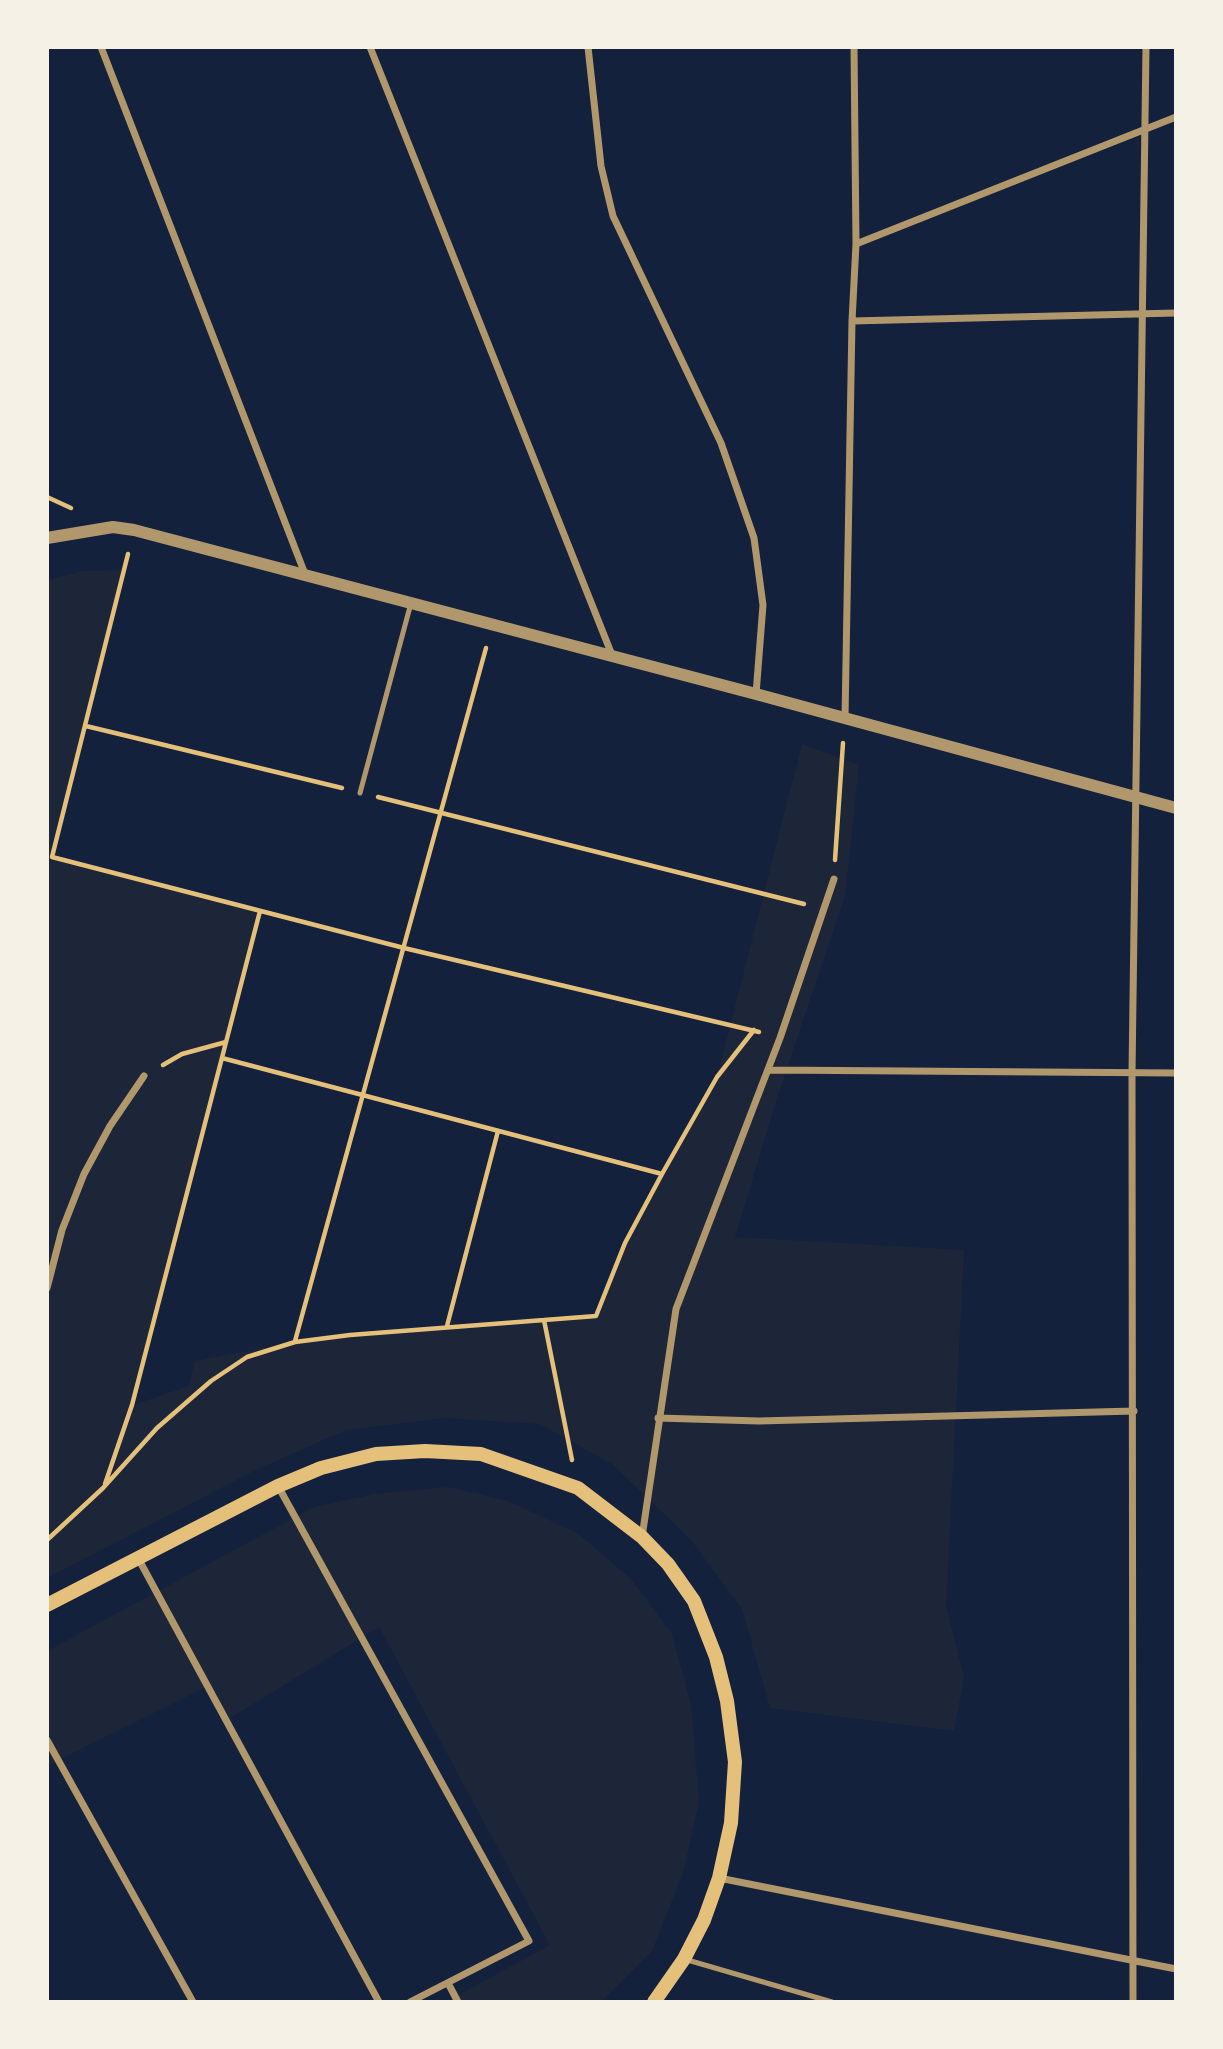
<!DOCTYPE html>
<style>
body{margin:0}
#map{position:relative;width:1223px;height:2049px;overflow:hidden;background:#14213d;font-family:Helvetica,sans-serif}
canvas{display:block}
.frame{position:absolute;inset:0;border:49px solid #f6f1e7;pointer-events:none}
</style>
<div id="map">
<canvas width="1223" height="2049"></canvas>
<div class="frame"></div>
</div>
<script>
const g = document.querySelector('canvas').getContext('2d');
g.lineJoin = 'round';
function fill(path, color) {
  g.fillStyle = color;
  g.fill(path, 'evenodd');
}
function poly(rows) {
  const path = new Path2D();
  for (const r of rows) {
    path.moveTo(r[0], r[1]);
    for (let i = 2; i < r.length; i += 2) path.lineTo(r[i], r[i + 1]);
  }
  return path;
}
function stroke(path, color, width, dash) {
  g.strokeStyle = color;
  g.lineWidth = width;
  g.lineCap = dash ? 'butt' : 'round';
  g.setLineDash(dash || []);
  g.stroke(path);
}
fill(poly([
 [124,570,52,856,260,911,133,1405,189,1386,195,1361,295,1342,596,1316,625,1243,717,1077,802,744,859,765,845,896,779,1092,735,1237,964,1250,946,1606,964,1677,954,1731,770,1708,742,1609,691,1540,612,1464,540,1424,445,1418,346,1430,258,1469,47,1578,47,580,84,571],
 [448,1487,508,1501,577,1533,631,1579,672,1634,691,1705,699,1802,683,1873,652,1951,601,2002,446,2002,550,1945,379,1627,227,1720,208,1686,47,1766,47,1651,314,1507,375,1494]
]), '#1d2539');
stroke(poly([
 [47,497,71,508],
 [128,554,52,857,404,948,759,1032],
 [86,726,342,788],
 [378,797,804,904],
 [835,860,843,743],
 [222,1058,662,1174],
 [163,1065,182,1054,226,1042],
 [544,1320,572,1460],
 [447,1326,498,1131],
 [295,1341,486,648],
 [105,1484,132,1405,260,911],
 [47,1540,103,1488,157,1428,211,1381,247,1357,295,1342,350,1335,596,1316,625,1243,662,1174,717,1077,754,1030]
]), '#e5c07b', 4.5);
stroke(poly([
 [360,793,411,603],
 [684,1959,832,2002]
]), '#b1986c', 5);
stroke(poly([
 [101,47,305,574],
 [370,47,612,655],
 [588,47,601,166,613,216,721,443,754,538,763,605,756,694],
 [856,244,1176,117],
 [852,321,1176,313],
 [845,718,852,321,856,244,854,47],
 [769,1070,1176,1073],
 [47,1288,62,1230,84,1174,110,1126,144,1076],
 [658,1418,759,1421,1134,1411],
 [278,1486,529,1941,410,2002],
 [642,1537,676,1309,780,1038,834,879],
 [138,1558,379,2002],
 [47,1740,193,2002],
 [719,1878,1176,1969],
 [448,1983,458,2002],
 [1133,2002,1132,1073,1146,47]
]), '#b1986c', 7);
stroke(poly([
 [47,538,113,527,134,530,756,694,1176,808]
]), '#b1986c', 12);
stroke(poly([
 [47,1605,278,1486,321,1468,376,1454,425,1451,481,1454,578,1488,642,1537,668,1564,694,1601,716,1657,727,1701,735,1762,731,1823,719,1878,704,1920,684,1959,654,2002]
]), '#e5c07b', 14);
</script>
